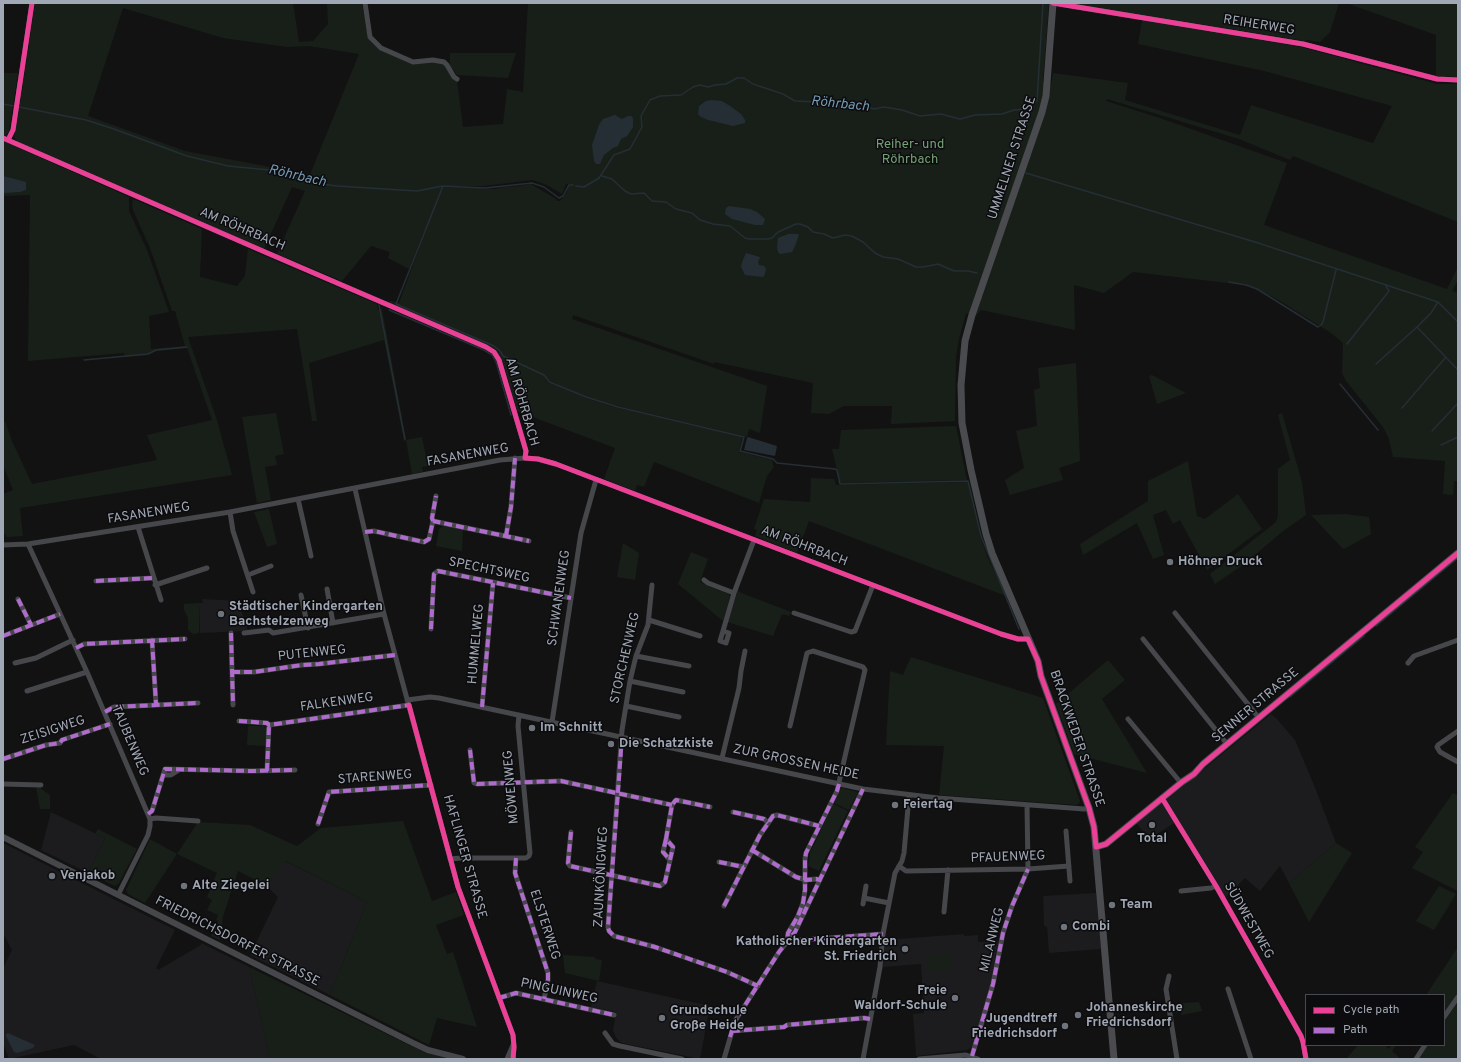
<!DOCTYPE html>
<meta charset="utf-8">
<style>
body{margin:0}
#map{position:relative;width:1461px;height:1062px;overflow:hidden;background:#121212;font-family:Overpass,sans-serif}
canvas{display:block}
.frame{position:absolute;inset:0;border:4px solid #a1a8b5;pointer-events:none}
.legend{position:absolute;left:1305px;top:994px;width:140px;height:52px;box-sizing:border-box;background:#0c0c0e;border:1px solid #484a51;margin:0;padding:5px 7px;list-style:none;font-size:12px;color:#a1a8b5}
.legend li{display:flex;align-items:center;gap:8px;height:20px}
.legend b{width:20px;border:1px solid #484a51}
</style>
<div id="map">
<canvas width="1461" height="1062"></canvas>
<div class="frame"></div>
<ul class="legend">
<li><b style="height:5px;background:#ea4096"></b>Cycle path</li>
<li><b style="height:5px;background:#b06ccc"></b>Path</li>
</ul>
</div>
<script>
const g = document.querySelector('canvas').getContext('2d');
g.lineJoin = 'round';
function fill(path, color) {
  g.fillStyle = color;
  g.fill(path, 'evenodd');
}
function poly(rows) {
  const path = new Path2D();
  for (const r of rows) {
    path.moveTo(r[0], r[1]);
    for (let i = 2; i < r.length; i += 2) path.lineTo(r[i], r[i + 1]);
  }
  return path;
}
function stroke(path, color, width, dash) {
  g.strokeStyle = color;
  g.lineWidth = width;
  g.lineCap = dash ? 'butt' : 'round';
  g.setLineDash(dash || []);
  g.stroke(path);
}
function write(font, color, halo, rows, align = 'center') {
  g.font = font + ' Overpass,sans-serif';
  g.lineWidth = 3;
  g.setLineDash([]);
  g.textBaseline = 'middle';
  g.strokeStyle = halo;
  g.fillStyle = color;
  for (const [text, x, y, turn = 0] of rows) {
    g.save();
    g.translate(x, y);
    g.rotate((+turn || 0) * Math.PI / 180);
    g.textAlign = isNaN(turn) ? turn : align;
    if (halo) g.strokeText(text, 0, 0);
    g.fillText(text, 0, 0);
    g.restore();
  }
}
fill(poly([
 [202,599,238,601,246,624,248,631,200,633,199,603,203,603],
 [1271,714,1276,718,1295,740,1316,790,1336,843,1289,883,1280,866,1260,891,1245,878,1225,898,1166,800],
 [1160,804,1163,804,1176,822,1157,834,1147,836,1136,823],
 [51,812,105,838,88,873,41,850],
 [3,843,175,930,156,968,158,970,201,945,201,943,249,967,270,1059,101,1059,74,1045,9,1059,3,1043,3,968,12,950,3,933],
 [285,861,367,902,330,995,250,955,278,897,266,885],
 [1096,893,1101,949,1049,953,1047,927,1044,926,1043,896],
 [964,934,964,936,978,935,978,942,998,941,991,984,972,1047,967,1050,916,1056,913,1014,924,1013,921,964,883,967,885,940],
 [597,981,710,1006,700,1059,622,1043,616,1038,613,1030,616,1012,591,1007]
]), '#1c1c1e');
fill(poly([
 [35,3,293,3,299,42,313,41,328,24,327,3,362,3,368,38,380,50,413,64,432,61,443,63,457,80,463,127,503,124,507,89,523,92,528,3,1049,3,1043,82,1051,85,1053,73,1128,83,1125,100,1240,135,1251,105,1373,143,1392,106,1264,71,1138,44,1142,20,1301,47,1437,84,1458,84,1458,222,1293,156,1290,160,1239,139,1107,99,1106,101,1160,118,1287,163,1264,225,1447,289,1458,267,1458,280,1452,291,1458,293,1458,481,1454,481,1453,495,1443,494,1445,461,1393,457,1389,439,1383,427,1346,381,1342,373,1343,343,1331,333,1280,301,1257,289,1245,285,1133,272,1104,293,1074,285,1075,330,981,310,976,316,966,313,959,339,956,357,955,421,891,424,892,406,844,406,829,414,811,413,813,383,714,362,714,364,573,315,572,319,767,386,760,433,749,429,747,437,618,406,586,397,551,381,548,378,547,379,550,382,586,398,611,406,742,437,739,452,772,460,774,467,767,476,759,503,654,462,644,487,637,485,635,491,604,479,615,448,517,411,503,363,496,350,487,345,389,303,390,301,399,303,426,229,425,229,409,269,388,258,390,252,371,246,342,281,277,254,305,191,292,187,264,249,18,143,14,137,21,98],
 [123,8,223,38,287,47,309,46,359,54,309,177,281,169,185,151,88,116],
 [533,180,547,185,562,194,566,184,568,184,567,192,560,201,557,201,556,199,531,184,519,186,504,187,495,189,452,186,484,186],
 [1067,3,1339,3,1330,32,1320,42,1307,40,1305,41],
 [1346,3,1458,3,1458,77,1436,76,1436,35],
 [450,53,516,53,508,78,457,75,450,66],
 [3,73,18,73,9,132,5,136,3,135],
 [3,141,129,197,129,211,147,250,169,312,149,316,151,349,185,346,175,311,172,311,150,248,133,210,132,205,133,199,202,229,200,277,237,286,245,276,248,249,377,304,378,310,382,309,406,440,422,437,428,466,422,467,423,472,412,474,406,440,404,441,384,340,309,363,317,421,312,421,297,329,188,337,217,420,232,475,20,508,23,536,7,537,3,532,3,494,13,490,3,465,3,425,5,421,12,441,32,484,157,460,147,435,212,420,187,348,157,351,148,355,125,357,124,353,28,361,30,195,3,196],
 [1076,363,1080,461,1059,468,1063,480,1010,495,1005,480,1024,468,1016,431,1037,426,1034,390,1040,388,1038,368],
 [1152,375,1186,393,1157,404,1149,376],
 [276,413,284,454,275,456,277,465,265,467,271,500,257,503,242,417],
 [1282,413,1302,482,1306,515,1282,532,1243,565,1215,584,1210,574,1276,522,1278,516,1278,469,1290,460,1278,415],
 [956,426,967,480,840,483,832,449,839,449,841,430],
 [1188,461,1197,516,1205,519,1238,494,1262,529,1207,570,1180,520,1173,524,1166,510,1153,515,1164,555,1153,559,1137,523,1083,555,1080,544,1148,501,1148,481],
 [811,478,834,479,836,485,968,482,981,539,988,558,1006,596,809,521,797,553,755,536,757,530,754,529,764,499,810,502],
 [269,509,277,544,267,547,254,512],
 [1344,514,1369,517,1371,534,1344,549,1342,548,1311,515],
 [445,525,463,529,462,551,436,546,439,529],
 [623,543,639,553,635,580,617,577],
 [691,552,708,559,700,582,729,594,730,596,723,621,678,584],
 [738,590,739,592,791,612,789,616,782,614,773,636,727,622],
 [199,603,199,633,193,634,188,630,188,618,184,610,184,604],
 [911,657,1043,698,1080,801,1079,803,1077,805,939,795,944,746,886,745,890,671,903,675],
 [1108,660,1125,680,1102,699,1147,773,1074,754,1056,704],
 [248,726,264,726,267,729,266,746,247,745],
 [36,787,39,787,50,795,50,809,40,809],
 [841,788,858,792,849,810,834,803],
 [1453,793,1458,795,1458,891,1412,868,1423,852,1415,847],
 [833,804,848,811,819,871,808,866,810,853],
 [403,821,432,901,456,892,464,915,436,925,447,954,453,952,477,1027,437,1018,429,1045,330,995,367,902,286,861,266,885,238,871,223,916,220,940,211,936,218,921,216,920,218,915,207,910,212,900,207,897,217,873,177,854,145,903,128,894,126,890,150,839,177,854,198,822,250,825,297,846,321,828],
 [98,829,137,849,119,883,115,886,88,873,105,838,95,834],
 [1336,843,1352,853,1309,922,1289,883],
 [1439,886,1456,894,1434,930,1416,921],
 [1458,947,1458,993,1444,1014,1444,995,1426,995],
 [949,953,951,969,929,971,928,954],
 [563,955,595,957,595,959,602,960,599,981,565,973],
 [249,967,411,1046,449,1059,270,1059],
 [1199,1002,1202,1011,1182,1015,1181,1012,1172,1013,1171,1004],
 [1458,1002,1458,1059,1418,1059,1427,1045,1444,1045,1444,1021],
 [1358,1045,1384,1045,1389,1049,1392,1045,1396,1045,1392,1051,1401,1059,1346,1059]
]), '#181f19');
fill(poly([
 [711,100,722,101,730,106,741,114,745,120,745,123,733,126,708,120,701,117,698,114,699,106,706,101],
 [615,115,622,119,628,116,631,116,633,118,633,127,627,136,621,139,618,146,613,148,604,155,600,164,596,164,594,161,592,145,599,125,603,119],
 [3,176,26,182,26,190,20,192,3,193],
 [729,206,750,209,757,212,765,219,763,225,755,225,732,219,725,214,726,208],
 [788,234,798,234,799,235,795,246,792,252,780,254,778,252,777,247,778,238],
 [746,253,760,257,758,262,759,265,764,266,766,269,765,274,763,277,745,275,741,267,742,262],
 [748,437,777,446,775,456,744,450,747,438],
 [8,1033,35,1045,34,1046,33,1048,17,1053,14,1052,6,1036,6,1034]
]), '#252e34');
stroke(poly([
 [3,104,14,106],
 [19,107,86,120,114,129,187,156,228,166,280,171,307,182,337,186,417,191,443,186,485,188,532,183,544,187,559,198,563,196,569,185,573,185],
 [1026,173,1255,242,1438,302,1458,322],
 [602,176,612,179,625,191,631,194,644,193,652,201,666,202,676,209,692,213,700,220,713,224,730,226,745,238,749,239,768,239,772,238,778,232,796,224,800,224,808,227,813,232,824,234,833,238,845,235,852,236,863,242,875,253,883,257,898,259,916,267,923,267,938,264,954,271,968,271,977,273],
 [443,186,396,304,494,346,500,351,503,356,544,375,550,382,586,397,618,407,744,437,740,451,773,459,777,463,835,469,837,470,840,484,968,481,981,536,1019,629],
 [576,186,584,187,599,178,614,155,630,149,642,127,641,116,650,100,660,96,681,95,693,87,700,85,708,87,715,85,726,84,737,78,744,78,753,84,783,94,795,101,819,102,836,107,860,104,874,109,884,107,902,110,920,116,941,114,960,119,975,115,1002,114,1014,110,1027,109,1037,101,1043,3],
 [1229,282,1246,285,1257,289,1318,327,1321,325,1323,322,1336,270],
 [379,305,405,439],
 [389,310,484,350,492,355,496,362,511,415],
 [1417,327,1458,370],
 [1347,344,1389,291,1386,286],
 [84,360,148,354,156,350,187,347],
 [1376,364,1417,327,1431,313,1438,302],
 [1340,384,1378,430],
 [1402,408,1446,357],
 [1432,431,1458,403],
 [1441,445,1458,437],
 [1376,626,1458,558],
 [1290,697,1364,636]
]), '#252e34', 1.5);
stroke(poly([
 [365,3,370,37,381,48,413,62,433,60,444,62,447,65,454,77,457,79],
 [1053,3,1303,44,1437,79,1458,80],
 [3,138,265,252,486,347,494,352,499,360,526,451,525,458],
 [8,140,13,130,32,3],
 [355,489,384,614,458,887,513,1035,514,1047,513,1059],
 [298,499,311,556],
 [230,512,233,531,253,592],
 [433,521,432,518,436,496],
 [138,527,161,600],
 [365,532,374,531,424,542,429,539,433,521,529,541],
 [506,536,511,507,515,458],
 [28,544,87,672,150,819,150,826,148,835,118,895],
 [3,545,28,544,230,512,500,460,525,458,538,459,556,464,1001,634,1018,639,1028,639],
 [248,575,271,566],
 [704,580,708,583,734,593],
 [96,581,153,578],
 [155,585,207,568],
 [652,585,648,625,636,656,630,681,622,730,608,927,609,931,614,936,655,947,727,972,758,986],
 [327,589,333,623],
 [301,595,308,628],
 [18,599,31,625],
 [794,613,851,632,855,631,873,585],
 [1175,613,1259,718],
 [649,620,700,636],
 [431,629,434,574,438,571,571,598],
 [723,631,734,593,754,540],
 [723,631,729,633,726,643,720,641,723,631],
 [231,633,233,705],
 [244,633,269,630,273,633,384,614],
 [3,636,60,614],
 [1143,639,1227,744],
 [152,640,156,704],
 [76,648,84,644,185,639],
 [636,656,689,666],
 [15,663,36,658,73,640],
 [1408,663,1414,656,1458,640],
 [232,672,254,672,302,665,319,664,395,655],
 [630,681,683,692],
 [27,691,87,672],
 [407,700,430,697,439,698,863,789,938,798,1084,809,1089,808],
 [626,706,679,717],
 [482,707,493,583],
 [105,712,114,707,198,703],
 [1128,719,1181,783],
 [239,721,267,723,269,725,409,705],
 [552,722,581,533,596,480],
 [790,726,807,653,813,651,863,667,865,670,837,791,806,853,805,859,805,890,803,903,798,916,788,933,787,941,883,934],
 [1458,731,1438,745,1437,747,1440,752,1458,762],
 [470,750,474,783,477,784,561,781,672,805],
 [722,758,739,688,741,671,745,651],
 [3,759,46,745,60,743,62,740,110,724],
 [267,771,269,725],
 [164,775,171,775,179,770],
 [3,784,41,785],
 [1162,798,1216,886,1301,1036,1303,1042,1306,1059],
 [733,812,764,819,768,823],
 [148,814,152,811,165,769,251,771,295,770],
 [150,819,156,818,198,821],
 [318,824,329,792,431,785],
 [1066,831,1070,881],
 [571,832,568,863,570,866,660,886,665,882,673,847,666,839,672,805,675,801,676,800,710,807],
 [666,839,663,852,670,860],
 [752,850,796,877,806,880,816,879,820,880],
 [516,858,515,873,548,973,548,980,544,999],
 [450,859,461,858,526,858,529,856,530,853,518,726,519,715],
 [719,862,744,867],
 [899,866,906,871,1028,869,1069,866],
 [1181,891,1211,888,1216,886],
 [864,898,889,903],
 [863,904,866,886],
 [724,906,760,835,773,816,777,815,819,826],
 [944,912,948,870],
 [1169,976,1166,989,1177,1059],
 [1228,989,1251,1059],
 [499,998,516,993,614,1015],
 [1444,1017,1458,997],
 [732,1031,784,1027,787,1025,864,1018,870,1019],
 [605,1033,613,1044,620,1046,682,1059],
 [972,1056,993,984,1003,933,1012,906,1028,869,1027,805],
 [507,1059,513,1045],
 [724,1059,735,1021,779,952,795,932,863,789],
 [863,1059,880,967,883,934,895,873,902,861,904,853,909,796],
 [919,1059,966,1055,978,1059],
 [1416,1059,1425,1045]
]), '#46474b', 5);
stroke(poly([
 [3,837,413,1043,428,1050,463,1059]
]), '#46474b', 6);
stroke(poly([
 [1053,3,1046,96,1042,112,972,315,965,341,961,385,962,423,971,470,986,534,992,553,1038,661,1041,676,1089,808,1094,827,1114,1059],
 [1096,847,1106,844,1182,782,1194,774,1203,764,1458,553]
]), '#4a4b4f', 7);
stroke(poly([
 [433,521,432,518,436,496],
 [365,532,374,531,424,542,429,539,433,521,529,541],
 [506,536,511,507,515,458],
 [96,581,153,578],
 [18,599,31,625],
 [431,629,434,574,438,571,571,598],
 [231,633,233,705],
 [3,636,60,614],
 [152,640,156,704],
 [76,648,84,644,185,639],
 [232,672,254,672,302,665,319,664,395,655],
 [482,707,493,583],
 [105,712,114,707,198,703],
 [239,721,267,723,269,725,409,705],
 [622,737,608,927,609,931,614,936,655,947,727,972,758,986],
 [470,750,474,783,477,784,561,781,672,805],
 [3,759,46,745,60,743,62,740,110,724],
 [267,771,269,725],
 [839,784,837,791,806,853,805,859,805,890,803,903,798,916,788,933,787,941,883,934],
 [733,812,764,819,768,823],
 [148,814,152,811,165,769,251,771,295,770],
 [318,824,329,792,431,785],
 [571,832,568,863,570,866,660,886,665,882,673,847,666,839,672,805,675,801,676,800,710,807],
 [666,839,663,852,670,860],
 [752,850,796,877,806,880,816,879,820,880],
 [516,858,515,873,548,973,548,980,544,999],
 [719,862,744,867],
 [724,906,760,835,773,816,777,815,819,826],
 [499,998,516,993,614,1015],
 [732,1031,784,1027,787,1025,864,1018,870,1019],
 [730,1037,735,1021,742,1010,779,952,795,932,863,789],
 [972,1056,993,984,1003,933,1012,906,1028,869]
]), '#b06ccc', 4, [8, 4]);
stroke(poly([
 [1053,3,1303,44,1437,79,1458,80],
 [3,138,265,252,486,347,494,352,499,360,526,451,525,458,538,459,556,464,1001,634,1018,639,1028,639,1038,661,1041,676,1089,808,1094,827,1096,847,1106,844,1182,782,1194,774,1203,764,1458,553],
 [8,140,13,130,32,3],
 [409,705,458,887,513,1035,514,1047,513,1059],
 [1162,798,1216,886,1301,1036,1303,1042,1306,1059]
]), '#ea4096', 5);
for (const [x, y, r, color] of [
 [1170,562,4,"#6f747c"],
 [221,614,4,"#6f747c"],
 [532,728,4,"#6f747c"],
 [611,744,4,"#6f747c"],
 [895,805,4,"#6f747c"],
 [1152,825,4,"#6f747c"],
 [52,876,4,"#6f747c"],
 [184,886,4,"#6f747c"],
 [1112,905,4,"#6f747c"],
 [1064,927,4,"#6f747c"],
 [905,949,4,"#6f747c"],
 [955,998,4,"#6f747c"],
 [1078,1015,4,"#6f747c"],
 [662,1018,4,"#6f747c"],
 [1065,1026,4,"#6f747c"]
]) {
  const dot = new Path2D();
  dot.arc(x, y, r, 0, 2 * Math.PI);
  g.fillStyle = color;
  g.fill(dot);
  stroke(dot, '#0c0c0e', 1.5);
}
write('13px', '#a1a8b5', '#0c0c0e', [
 ["REIHERWEG",1259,26,9],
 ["UMMELNER STRASSE",1013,158,-72],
 ["AM RÖHRBACH",242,230,23],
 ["AM RÖHRBACH",521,402,74],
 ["FASANENWEG",468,456,-10],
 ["FASANENWEG",149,514,-9],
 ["AM RÖHRBACH",804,547,21],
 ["SPECHTSWEG",489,571,12],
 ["SCHWANENWEG",560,598,-82],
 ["HUMMELWEG",477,644,-85],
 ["PUTENWEG",312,654,-6],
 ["STORCHENWEG",626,658,-77],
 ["FALKENWEG",337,703,-8],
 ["SENNER STRASSE",1256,706,-40],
 ["ZEISIGWEG",53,731,-18],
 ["BRACKWEDER STRASSE",1076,739,71],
 ["TAUBENWEG",129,741,67],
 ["ZUR GROSSEN HEIDE",796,763,12],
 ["STARENWEG",375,778,-4],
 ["MÖWENWEG",512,787,-95],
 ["HAFLINGER STRASSE",464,857,74],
 ["PFAUENWEG",1008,858,-2],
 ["ZAUNKÖNIGWEG",602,877,-87],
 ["SÜDWESTWEG",1248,921,60],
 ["ELSTERWEG",544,925,72],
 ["MILANWEG",993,940,-76],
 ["FRIEDRICHSDORFER STRASSE",237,942,27],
 ["PINGUINWEG",559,992,12]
]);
write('13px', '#76a177', '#0c0c0e', [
 ["Reiher- und",910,145],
 ["Röhrbach",910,160]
]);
write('bold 13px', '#a1a8b5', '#0c0c0e', [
 ["Höhner Druck",1178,562],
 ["Städtischer Kindergarten",229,607],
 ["Bachstelzenweg",229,622],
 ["Im Schnitt",540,728],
 ["Die Schatzkiste",619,744],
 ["Feiertag",903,805],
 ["Total",1152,839,"center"],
 ["Venjakob",60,876],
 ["Alte Ziegelei",192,886],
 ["Team",1120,905],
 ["Combi",1072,927],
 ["Katholischer Kindergarten",897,942,"right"],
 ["St. Friedrich",897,957,"right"],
 ["Freie",947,991,"right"],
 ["Waldorf-Schule",947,1006,"right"],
 ["Johanneskirche",1086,1008],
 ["Friedrichsdorf",1086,1023],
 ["Grundschule",670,1011],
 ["Große Heide",670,1026],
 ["Jugendtreff",1057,1019,"right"],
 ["Friedrichsdorf",1057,1034,"right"]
], 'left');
write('italic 14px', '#7599b3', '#0c0c0e', [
 ["Röhrbach",840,105,6],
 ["Röhrbach",297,177,13]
]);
</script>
